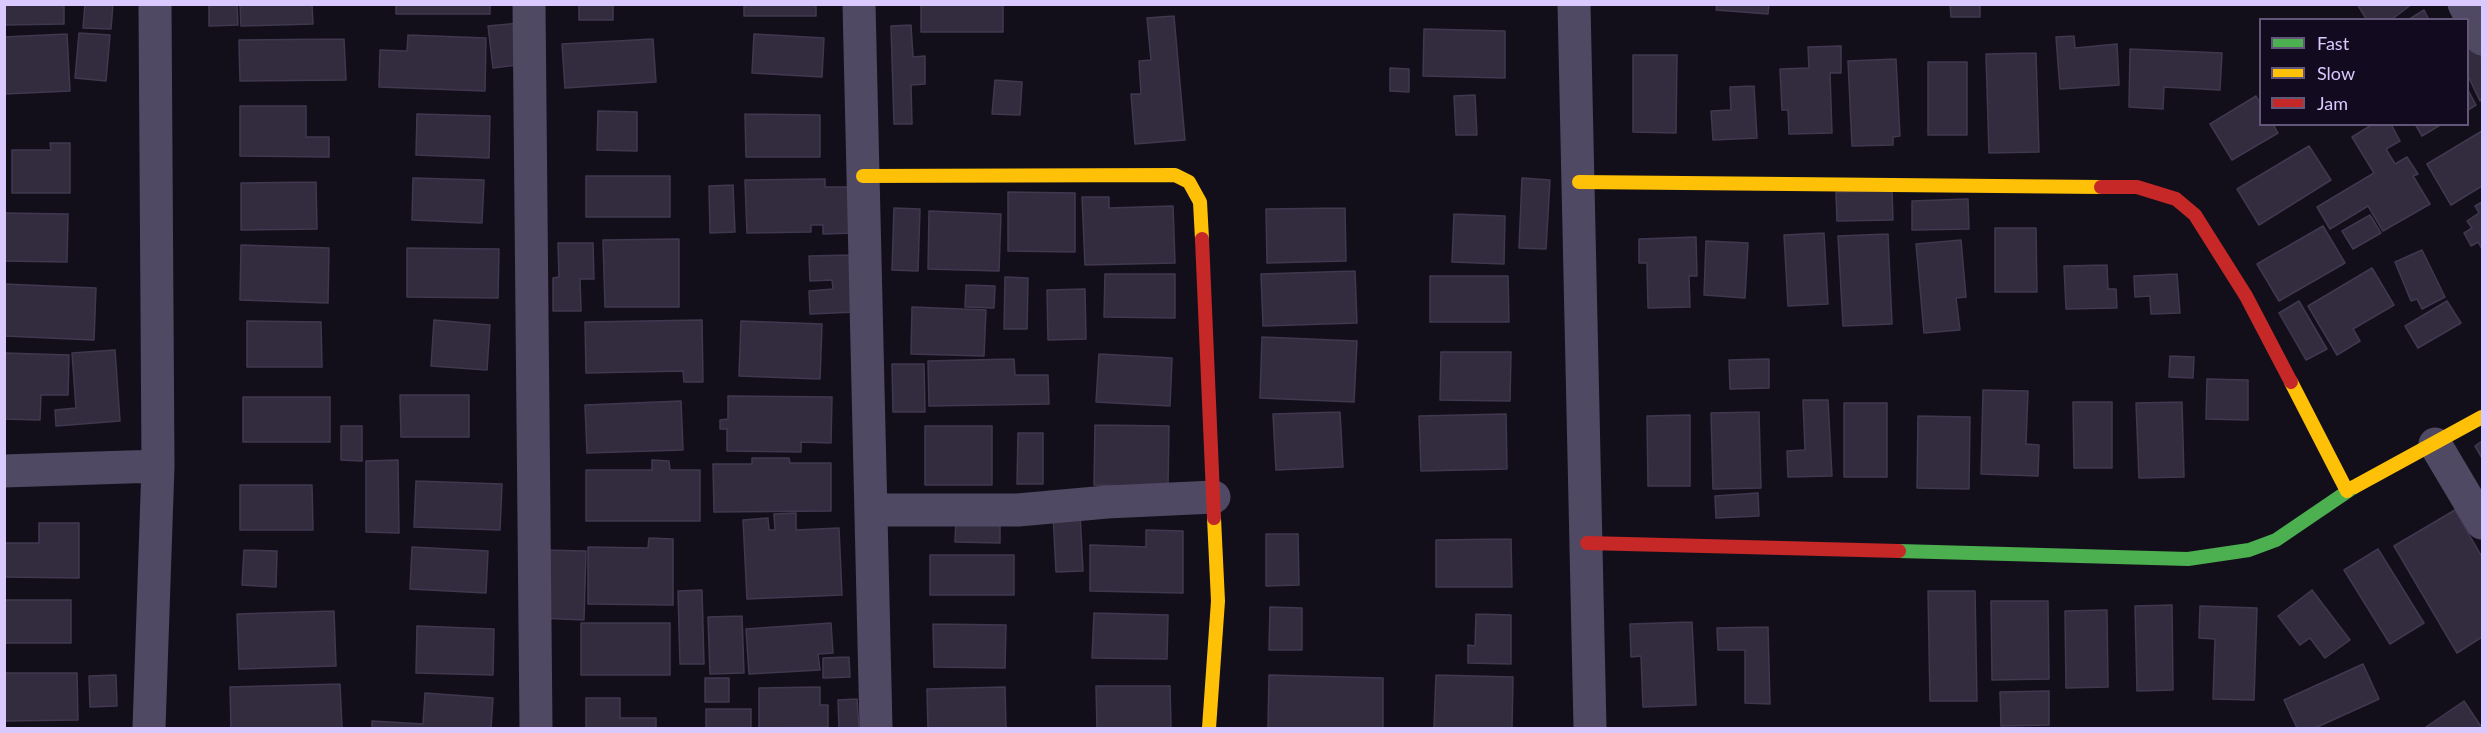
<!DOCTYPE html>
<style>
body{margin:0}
#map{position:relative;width:2487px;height:733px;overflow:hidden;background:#130f1a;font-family:Lato,sans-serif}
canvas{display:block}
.frame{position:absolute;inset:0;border:6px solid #d9c9ff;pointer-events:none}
.legend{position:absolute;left:2259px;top:18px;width:210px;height:108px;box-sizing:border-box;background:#120a1f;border:2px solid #625679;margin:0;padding:8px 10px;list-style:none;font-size:18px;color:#d9c9ff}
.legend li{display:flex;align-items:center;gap:12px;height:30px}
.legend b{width:30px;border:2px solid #625679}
</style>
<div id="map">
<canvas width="2487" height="733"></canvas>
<div class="frame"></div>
<ul class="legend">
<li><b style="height:8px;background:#4caf50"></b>Fast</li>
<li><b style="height:8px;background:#ffc107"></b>Slow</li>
<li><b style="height:8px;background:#c62828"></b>Jam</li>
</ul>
</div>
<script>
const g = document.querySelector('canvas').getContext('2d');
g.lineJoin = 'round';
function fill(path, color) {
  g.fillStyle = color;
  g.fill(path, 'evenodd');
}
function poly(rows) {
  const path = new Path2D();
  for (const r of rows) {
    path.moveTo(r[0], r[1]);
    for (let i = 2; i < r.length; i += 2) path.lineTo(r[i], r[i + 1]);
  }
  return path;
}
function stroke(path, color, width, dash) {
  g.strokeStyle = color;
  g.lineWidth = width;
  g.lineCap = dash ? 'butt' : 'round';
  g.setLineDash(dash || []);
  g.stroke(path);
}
const building = poly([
 [4,4,64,4,64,24,4,25,4,4],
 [85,4,113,4,111,29,83,28,85,4],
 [209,4,237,4,238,25,209,26,209,4],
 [240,4,312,4,313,24,241,26,240,4],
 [396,4,490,4,490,14,396,14,396,4],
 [579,4,613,4,613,20,579,20,579,4],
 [744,4,816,4,816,16,744,16,744,4],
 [1003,4,1003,32,921,32,921,5,1003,4],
 [1717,4,1769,4,1768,14,1716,10,1717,4],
 [1950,4,1980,4,1980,17,1951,17,1950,4],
 [2357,4,2412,4,2391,20,2367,20,2357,4],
 [2424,10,2429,20,2408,20,2424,10],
 [1174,16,1185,140,1135,144,1131,94,1141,94,1139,61,1151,60,1147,18,1174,16],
 [520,23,525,64,493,68,488,26,520,23],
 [911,25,913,57,925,56,925,84,911,85,912,124,894,124,891,26,911,25],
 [1424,29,1505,31,1505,78,1423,76,1424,29],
 [79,33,110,35,106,81,75,78,79,33],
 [67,34,70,91,4,94,4,37,67,34],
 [754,34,824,38,822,77,752,73,754,34],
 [408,35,486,38,485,91,379,87,380,50,407,51,408,35],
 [2074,36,2075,48,2117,44,2119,85,2060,89,2056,37,2074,36],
 [2472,36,2482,58,2482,99,2480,101,2468,76,2468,38,2472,36],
 [344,39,346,80,240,81,239,40,344,39],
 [653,39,656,82,565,88,562,44,653,39],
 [1841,46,1841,73,1830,73,1832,133,1789,134,1788,110,1782,110,1780,69,1809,68,1808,47,1841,46],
 [2130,49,2222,53,2220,90,2164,87,2163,109,2129,107,2130,49],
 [2036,53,2039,152,1989,153,1986,54,2036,53],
 [1633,55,1677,55,1676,133,1633,132,1633,55],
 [1896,59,1900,136,1893,137,1893,145,1852,146,1848,61,1896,59],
 [1928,62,1967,62,1967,135,1928,135,1928,62],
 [1390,68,1409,69,1409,92,1390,91,1390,68],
 [995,80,1022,82,1020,115,992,114,995,80],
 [1754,86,1757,138,1713,140,1711,111,1731,110,1730,87,1754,86],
 [2468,90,2476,105,2468,110,2468,90],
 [1475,95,1477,135,1456,135,1454,96,1475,95],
 [2256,96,2260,103,2260,124,2273,124,2278,133,2232,160,2210,124,2256,96],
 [240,106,306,106,306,137,329,137,329,157,240,156,240,106],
 [598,111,637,112,637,151,597,150,598,111],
 [417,114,490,116,489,158,416,155,417,114],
 [745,114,820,115,820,157,746,157,745,114],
 [2373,124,2391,124,2400,141,2386,149,2395,164,2407,157,2418,174,2413,176,2430,204,2383,231,2368,206,2330,229,2317,207,2374,173,2352,137,2373,124],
 [2415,124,2442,124,2422,136,2415,124],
 [2482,131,2482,186,2451,205,2427,164,2482,131],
 [50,143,70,143,70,193,12,193,12,150,51,150,50,143],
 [2309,146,2331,180,2259,225,2237,189,2309,146],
 [586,176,670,176,670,217,586,217,586,176],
 [413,178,484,180,482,223,412,220,413,178],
 [1522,178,1550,180,1546,249,1519,248,1522,178],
 [825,179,825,187,848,187,855,233,823,234,823,225,811,225,811,232,747,233,745,180,825,179],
 [316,182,317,229,241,230,241,183,316,182],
 [733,185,735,232,710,233,709,186,733,185],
 [1892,191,1893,220,1837,221,1836,192,1892,191],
 [1008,192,1075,193,1075,252,1008,251,1008,192],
 [1082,197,1109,197,1109,208,1173,206,1175,263,1085,265,1082,197],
 [1968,199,1969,229,1912,230,1912,201,1968,199],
 [2482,202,2482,249,2478,242,2471,246,2464,233,2472,228,2467,221,2479,213,2475,206,2482,202],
 [894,208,920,209,918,271,892,270,894,208],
 [1345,208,1346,261,1267,263,1266,209,1345,208],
 [929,211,1001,214,999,271,928,269,929,211],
 [4,213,68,214,67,262,4,261,4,213],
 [1454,214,1505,216,1504,264,1452,262,1454,214],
 [2370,215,2381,233,2353,249,2342,231,2370,215],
 [2323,226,2345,263,2279,301,2257,264,2323,226],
 [1995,228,2036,228,2037,292,1995,292,1995,228],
 [1824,233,1828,304,1788,306,1784,235,1824,233],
 [1888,234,1892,324,1843,326,1838,236,1888,234],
 [1696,237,1697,276,1689,276,1690,307,1648,308,1647,263,1639,263,1639,239,1696,237],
 [679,239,679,307,605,307,603,240,679,239],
 [1961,240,1966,297,1956,298,1960,330,1924,333,1916,244,1961,240],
 [1706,241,1748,243,1745,298,1704,295,1706,241],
 [558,243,593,243,594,279,580,279,581,311,553,311,553,278,559,277,558,243],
 [241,245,329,248,328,303,240,300,241,245],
 [407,248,499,249,498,298,407,297,407,248],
 [2422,250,2445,297,2422,309,2417,299,2411,301,2395,262,2422,250],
 [852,255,855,312,810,314,809,291,833,289,832,280,810,281,809,256,852,255],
 [2107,265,2108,289,2116,289,2117,308,2066,309,2064,266,2107,265],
 [2372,268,2394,305,2353,329,2360,341,2337,355,2308,306,2372,268],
 [1355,271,1357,323,1263,326,1261,274,1355,271],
 [1105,274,1175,274,1175,318,1104,317,1105,274],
 [2177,274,2180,313,2151,314,2150,296,2135,297,2134,276,2177,274],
 [1430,276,1508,276,1509,322,1430,322,1430,276],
 [1005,277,1028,278,1027,329,1004,329,1005,277],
 [4,284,96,288,94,340,4,336,4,284],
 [966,285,995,286,994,308,965,307,966,285],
 [1085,289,1086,339,1048,340,1047,290,1085,289],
 [2299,301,2327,349,2306,360,2279,313,2299,301],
 [2447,301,2461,323,2418,348,2405,326,2447,301],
 [912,307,986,310,984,356,911,354,912,307],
 [434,320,490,325,487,370,431,366,434,320],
 [702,320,703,382,684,382,683,371,586,373,585,322,702,320],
 [247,321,321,322,322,367,247,367,247,321],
 [741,321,822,324,820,379,739,376,741,321],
 [1262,337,1357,341,1354,402,1260,398,1262,337],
 [115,350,120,421,56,426,55,410,76,408,72,353,115,350],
 [1441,352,1511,352,1510,401,1440,400,1441,352],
 [4,353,69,355,68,395,41,395,40,420,4,419,4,353],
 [1099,354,1172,358,1170,406,1096,402,1099,354],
 [2170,356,2194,357,2193,378,2169,377,2170,356],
 [1014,359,1015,375,1048,375,1049,404,929,406,928,361,1014,359],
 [1769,359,1769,388,1730,389,1729,360,1769,359],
 [892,364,924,364,925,412,893,412,892,364],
 [2207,379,2248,380,2248,420,2206,419,2207,379],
 [1983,390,2028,391,2026,444,2039,445,2038,476,1981,474,1983,390],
 [400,395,469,395,469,437,401,437,400,395],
 [728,396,832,397,831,443,801,442,801,452,727,451,727,429,720,429,720,420,728,419,728,396],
 [243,397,330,397,330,442,243,442,243,397],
 [1803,400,1828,400,1832,476,1788,477,1787,451,1805,450,1803,400],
 [681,401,683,450,587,453,585,405,681,401],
 [2073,402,2112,402,2112,468,2074,468,2073,402],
 [2182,402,2184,477,2139,478,2136,403,2182,402],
 [1844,403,1887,403,1887,477,1844,477,1844,403],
 [1340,412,1343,467,1276,470,1273,414,1340,412],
 [1759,412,1761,488,1713,489,1711,413,1759,412],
 [1506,414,1507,469,1421,471,1419,416,1506,414],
 [1690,415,1690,486,1648,486,1647,416,1690,415],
 [1918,416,1970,417,1969,489,1917,488,1918,416],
 [1095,425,1169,426,1168,487,1094,485,1095,425],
 [341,426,362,426,362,461,341,460,341,426],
 [925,426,992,426,992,485,925,485,925,426],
 [1018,433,1043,433,1043,484,1017,484,1018,433],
 [2482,441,2482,458,2475,446,2482,441],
 [752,458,789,458,790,463,831,463,831,511,714,512,713,464,752,464,752,458],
 [398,460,399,533,366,532,366,461,398,460],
 [652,460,669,461,670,470,700,470,700,521,586,521,586,470,652,470,652,460],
 [416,481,502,484,500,530,414,527,416,481],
 [240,485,312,485,313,530,240,530,240,485],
 [1758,493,1759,516,1716,518,1715,496,1758,493],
 [2455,510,2482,557,2482,637,2457,653,2394,546,2455,510],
 [796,513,796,530,839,528,842,595,747,599,743,520,768,518,769,530,775,530,774,514,796,513],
 [1080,513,1083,571,1056,572,1053,514,1080,513],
 [956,518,1000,519,1000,543,955,542,956,518],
 [39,523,79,523,79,578,5,577,5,543,39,543,39,523],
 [1146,530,1183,531,1183,593,1090,591,1090,545,1146,547,1146,530],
 [1266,534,1298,534,1299,585,1266,586,1266,534],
 [649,538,673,539,673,605,588,604,588,547,648,548,649,538],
 [1511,539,1512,587,1436,587,1436,540,1511,539],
 [412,547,488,551,486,593,410,589,412,547],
 [2378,549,2424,623,2390,644,2344,570,2378,549],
 [244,550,277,551,276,587,242,585,244,550],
 [541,550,586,551,584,620,540,618,541,550],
 [930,555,1014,555,1014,595,930,595,930,555],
 [702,590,704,664,680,664,678,591,702,590],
 [2312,590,2350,640,2325,658,2310,638,2300,645,2278,616,2312,590],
 [1928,591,1975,591,1977,701,1930,701,1928,591],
 [4,600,71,600,71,643,4,643,4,600],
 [1991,601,2048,601,2049,679,1992,680,1991,601],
 [2172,605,2173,690,2137,691,2135,606,2172,605],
 [2200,606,2257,608,2254,700,2213,699,2215,639,2199,638,2200,606],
 [1270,607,1302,608,1302,650,1269,650,1270,607],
 [2107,610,2108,687,2066,688,2065,611,2107,610],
 [334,611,336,666,239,669,237,614,334,611],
 [1094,613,1168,615,1167,659,1092,658,1094,613],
 [1476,614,1511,615,1511,664,1468,663,1468,645,1475,646,1476,614],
 [742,616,744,673,710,674,708,617,742,616],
 [1692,622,1696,705,1643,707,1641,656,1631,657,1630,624,1692,622],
 [581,623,670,623,670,675,581,675,581,623],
 [831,623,833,653,818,654,820,670,749,674,746,629,831,623],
 [933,624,1006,625,1005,668,934,667,933,624],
 [417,626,494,629,493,675,416,673,417,626],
 [1768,627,1770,704,1745,703,1745,650,1718,650,1717,628,1768,627],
 [849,657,850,677,823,678,823,658,849,657],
 [2363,664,2379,699,2315,728,2297,728,2284,700,2363,664],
 [4,673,77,673,78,720,4,721,4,673],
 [116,675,117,706,90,707,89,676,116,675],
 [1269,675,1383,678,1383,728,1268,728,1269,675],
 [1436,675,1513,677,1512,728,1434,728,1436,675],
 [705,678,729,678,729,702,705,702,705,678],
 [340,684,342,728,231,728,230,687,340,684],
 [1096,686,1170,686,1171,728,1097,728,1096,686],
 [820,687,820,705,828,705,828,727,759,728,759,688,820,687],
 [1005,687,1006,728,928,728,927,689,1005,687],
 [2049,691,2049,725,2001,726,2000,692,2049,691],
 [425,693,493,698,491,728,372,728,372,721,423,724,425,693],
 [586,698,620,698,620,718,656,718,656,728,586,728,586,698],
 [857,699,859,728,839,728,838,700,857,699],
 [2464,701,2482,728,2427,728,2426,727,2464,701],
 [706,709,751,709,751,728,706,728,706,709]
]);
fill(building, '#322c3e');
stroke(building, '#413850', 1.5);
stroke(poly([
 [529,4,536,728],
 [859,4,876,728],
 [1574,4,1590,728],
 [2464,4,2482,39],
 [2435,444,2482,523],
 [4,471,158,466],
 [871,510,1018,510,1107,502,1214,497],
 [149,728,158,466,155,4]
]), '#504964', 33);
stroke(poly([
 [1899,551,2188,559,2249,550,2276,540,2354,487]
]), '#4caf50', 14);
stroke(poly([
 [863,176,1175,175,1189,182,1200,202,1202,239],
 [1579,182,2101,187],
 [2291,382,2347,491],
 [2354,487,2482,417],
 [1209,728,1218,601,1214,518]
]), '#ffc107', 14);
stroke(poly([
 [2101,187,2137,187,2176,199,2195,215,2246,296,2291,382],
 [1202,239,1214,518],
 [1587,543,1899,551]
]), '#c62828', 14);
</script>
